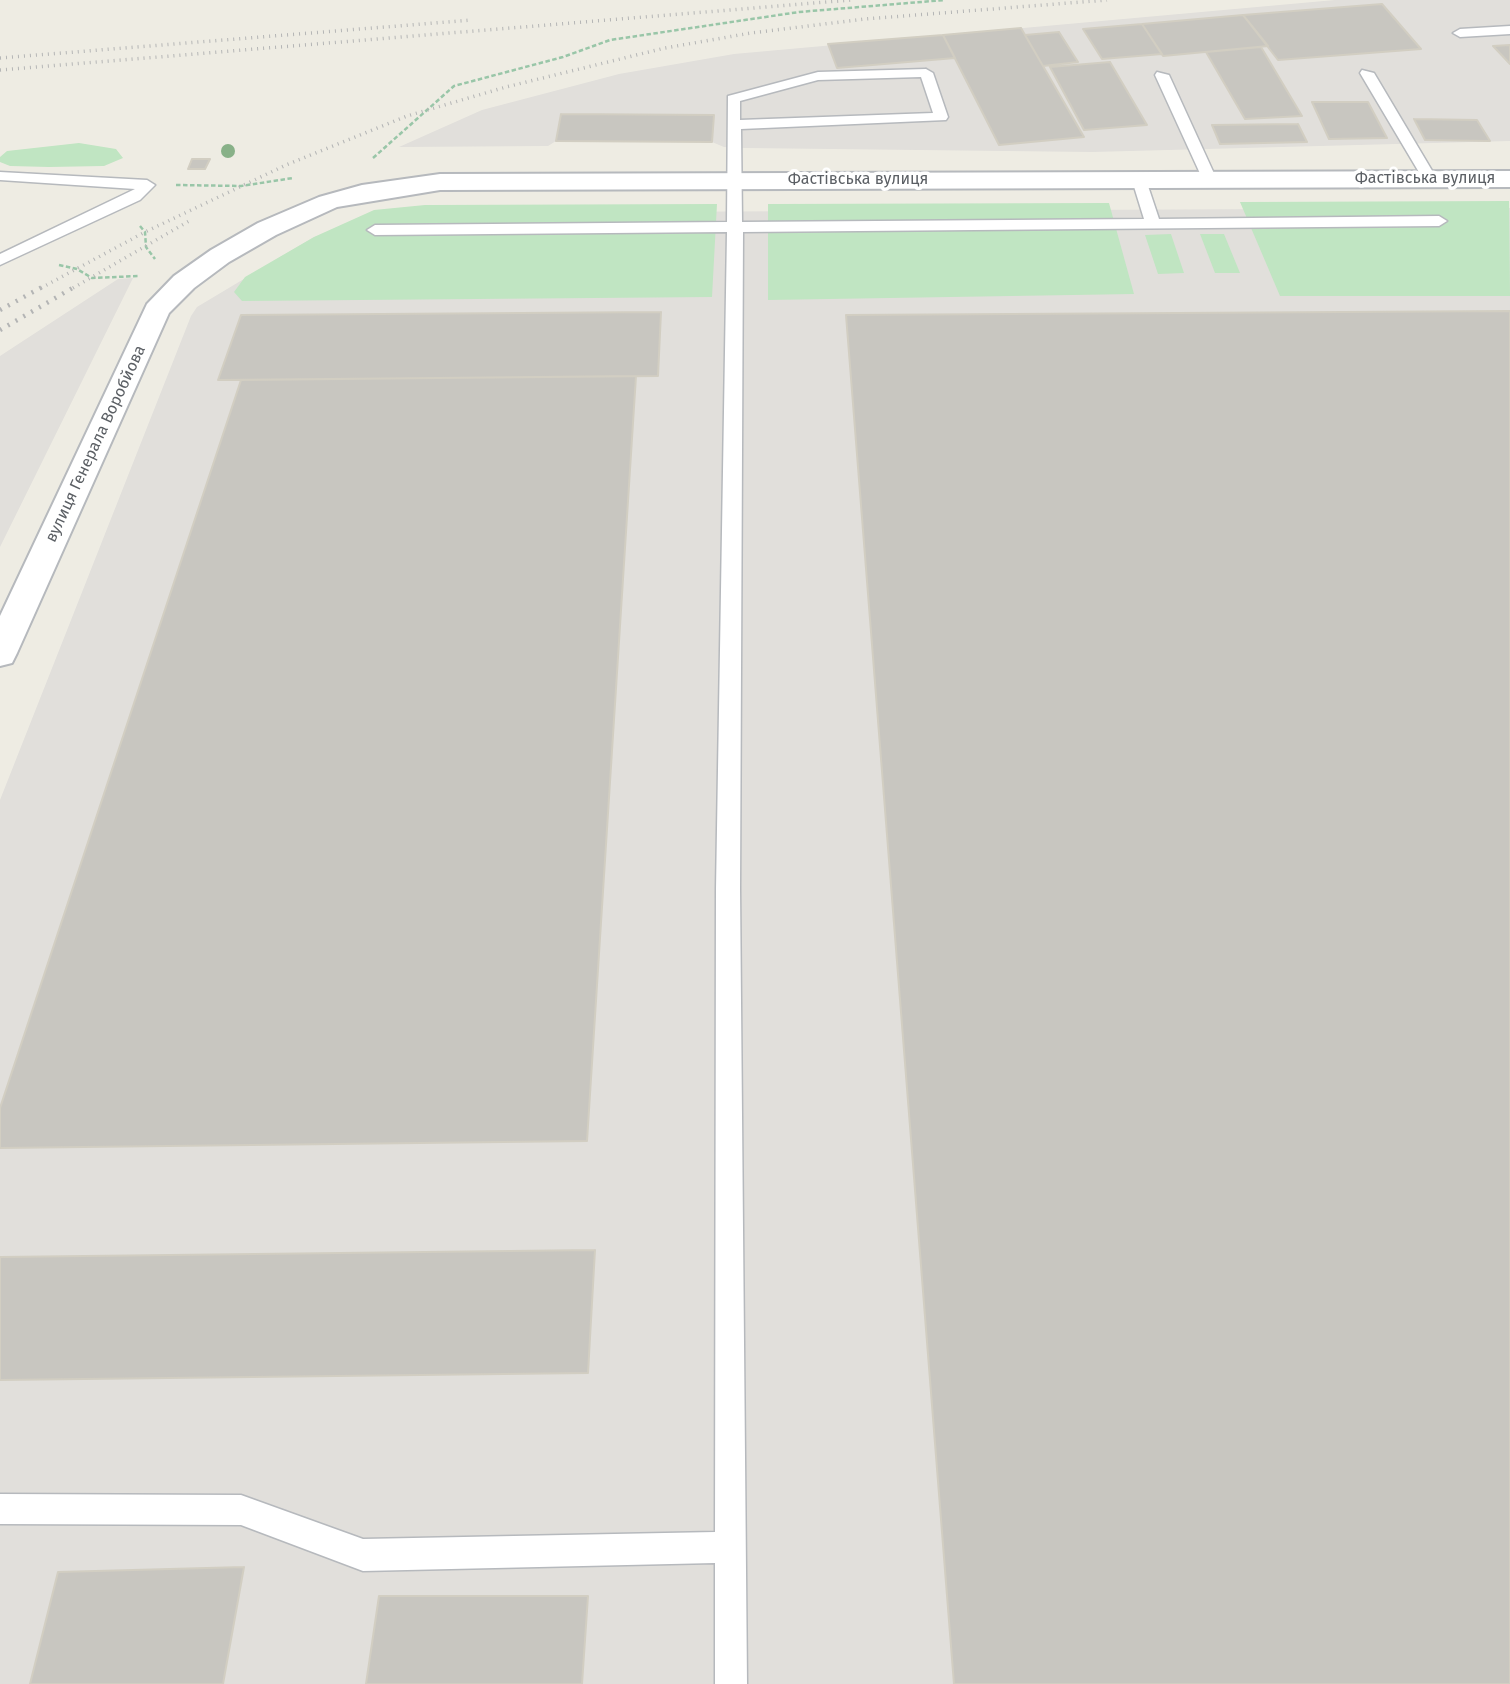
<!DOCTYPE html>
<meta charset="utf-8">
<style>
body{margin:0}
canvas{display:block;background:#eeece3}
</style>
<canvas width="1510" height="1684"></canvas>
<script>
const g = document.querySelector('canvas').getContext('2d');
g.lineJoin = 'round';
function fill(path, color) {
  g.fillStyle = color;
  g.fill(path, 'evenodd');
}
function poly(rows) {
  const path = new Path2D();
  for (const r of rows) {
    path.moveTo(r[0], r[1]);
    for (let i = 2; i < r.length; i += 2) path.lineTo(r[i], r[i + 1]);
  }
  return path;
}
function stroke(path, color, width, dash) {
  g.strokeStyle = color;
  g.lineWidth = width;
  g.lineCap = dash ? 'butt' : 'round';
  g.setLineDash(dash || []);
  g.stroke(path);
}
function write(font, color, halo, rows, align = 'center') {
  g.font = font + ' "Fira Sans",sans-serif';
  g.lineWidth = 7;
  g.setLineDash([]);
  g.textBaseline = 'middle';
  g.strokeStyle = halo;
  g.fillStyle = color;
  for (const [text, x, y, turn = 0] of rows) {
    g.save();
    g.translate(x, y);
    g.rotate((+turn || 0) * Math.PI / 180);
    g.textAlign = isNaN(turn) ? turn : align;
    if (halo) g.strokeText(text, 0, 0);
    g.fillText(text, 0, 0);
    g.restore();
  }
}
fill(poly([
 [1335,0,1510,0,1510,141,1092,152,745,148,724,147,712,142,556,141,548,146,399,147,482,110,619,74,734,54],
 [1510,208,1510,1684,0,1684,0,800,191,316,197,307,314,237,392,213],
 [133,278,0,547,0,356,118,279]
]), '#e1dfdb');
fill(poly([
 [79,143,116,149,123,158,104,166,49,167,10,166,0,162,0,157,7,151],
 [1509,201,1510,296,1280,296,1240,202],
 [1109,203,1134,294,768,300,768,204],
 [717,204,712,297,242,301,234,292,245,277,314,237,374,210,425,205],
 [1171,234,1184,273,1158,274,1145,235],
 [1200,234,1224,234,1240,273,1215,273]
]), '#c0e5c2');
const building = poly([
 [1382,4,1421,49,1278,60,1243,15,1382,4],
 [1243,15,1268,46,1163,56,1142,24,1243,15],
 [1142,24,1162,54,1102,59,1083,29,1142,24],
 [1021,28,1043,66,1084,137,999,145,943,35,1021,28],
 [1059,32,1078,62,1043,66,1025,35,1059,32],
 [943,35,955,58,837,68,828,44,943,35],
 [1510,45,1510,64,1493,46,1510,45],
 [1261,47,1302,116,1245,119,1206,52,1261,47],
 [1110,62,1147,125,1084,130,1050,67,1110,62],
 [1312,102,1368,102,1387,138,1329,139,1312,102],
 [561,114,714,115,712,142,556,141,561,114],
 [1414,119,1477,120,1490,141,1425,140,1414,119],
 [1298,124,1307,142,1220,144,1212,125,1298,124],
 [192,159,210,159,205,169,188,169,192,159],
 [1510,311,1510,1684,954,1684,846,315,1510,311],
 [661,312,658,376,218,380,241,315,661,312],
 [636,376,587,1141,0,1148,0,1108,241,380,636,376],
 [595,1250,588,1373,0,1380,0,1257,595,1250],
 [244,1567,223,1684,30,1684,58,1572,244,1567],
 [379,1596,588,1596,582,1684,366,1684,379,1596]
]);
fill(building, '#c8c6c0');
stroke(building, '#d2cec2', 2);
const service = poly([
 [1510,26,1510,34,1460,37,1453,33,1460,29,1510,26],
 [926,69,933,73,948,117,946,120,741,129,742,222,1144,219,1132,180,1139,176,1146,180,1159,219,1439,216,1447,221,1439,226,743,232,740,888,747,1684,715,1684,715,1563,363,1571,241,1525,0,1524,0,1494,241,1495,363,1539,715,1532,716,888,727,232,375,235,367,230,375,225,727,222,728,96,818,72,926,69],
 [921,77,933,113,740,120,740,101,818,80,921,77],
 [1362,70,1374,73,1437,179,1435,182,1430,183,1423,179,1360,73,1362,70],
 [1157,72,1169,75,1217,180,1215,183,1205,183,1203,180,1155,75,1157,72],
 [0,172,147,180,155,185,140,200,0,265,0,254,135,189,0,180,0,172]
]);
const tertiary = poly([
 [1510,171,1510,187,440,190,337,207,276,235,229,262,194,288,169,313,17,653,12,663,0,666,0,616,147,304,174,276,211,250,258,223,319,197,362,185,440,174,1510,171]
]);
stroke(service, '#b6b9bd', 3);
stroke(tertiary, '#b6b9bd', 4);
stroke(poly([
 [373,158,454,86,563,57,610,40,799,12,945,0],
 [176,185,241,186,293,178],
 [140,226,145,232,146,247,155,259],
 [59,265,77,269,92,278,139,276]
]), '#99c6a8', 2.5, [4.5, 2.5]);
fill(service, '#fff');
fill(tertiary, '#fff');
stroke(poly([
 [0,58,472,20],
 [0,70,851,0],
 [41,288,145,232,286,165,407,116,506,87,665,48,751,33,865,19,1107,0],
 [73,288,191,220]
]), '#b4b5b5', 3.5, [1, 5]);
stroke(poly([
 [0,310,44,286],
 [0,330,76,286]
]), '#b4b5b5', 4.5, [2, 7]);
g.fillStyle = '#88b188';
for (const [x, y] of [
 [228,151]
]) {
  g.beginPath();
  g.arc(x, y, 7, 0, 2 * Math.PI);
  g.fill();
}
write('16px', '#5b5f64', '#fff', [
 ["Фастівська вулиця",1425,179],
 ["Фастівська вулиця",858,180],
 ["вулиця Генерала Воробйова",96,444,-65]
]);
</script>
